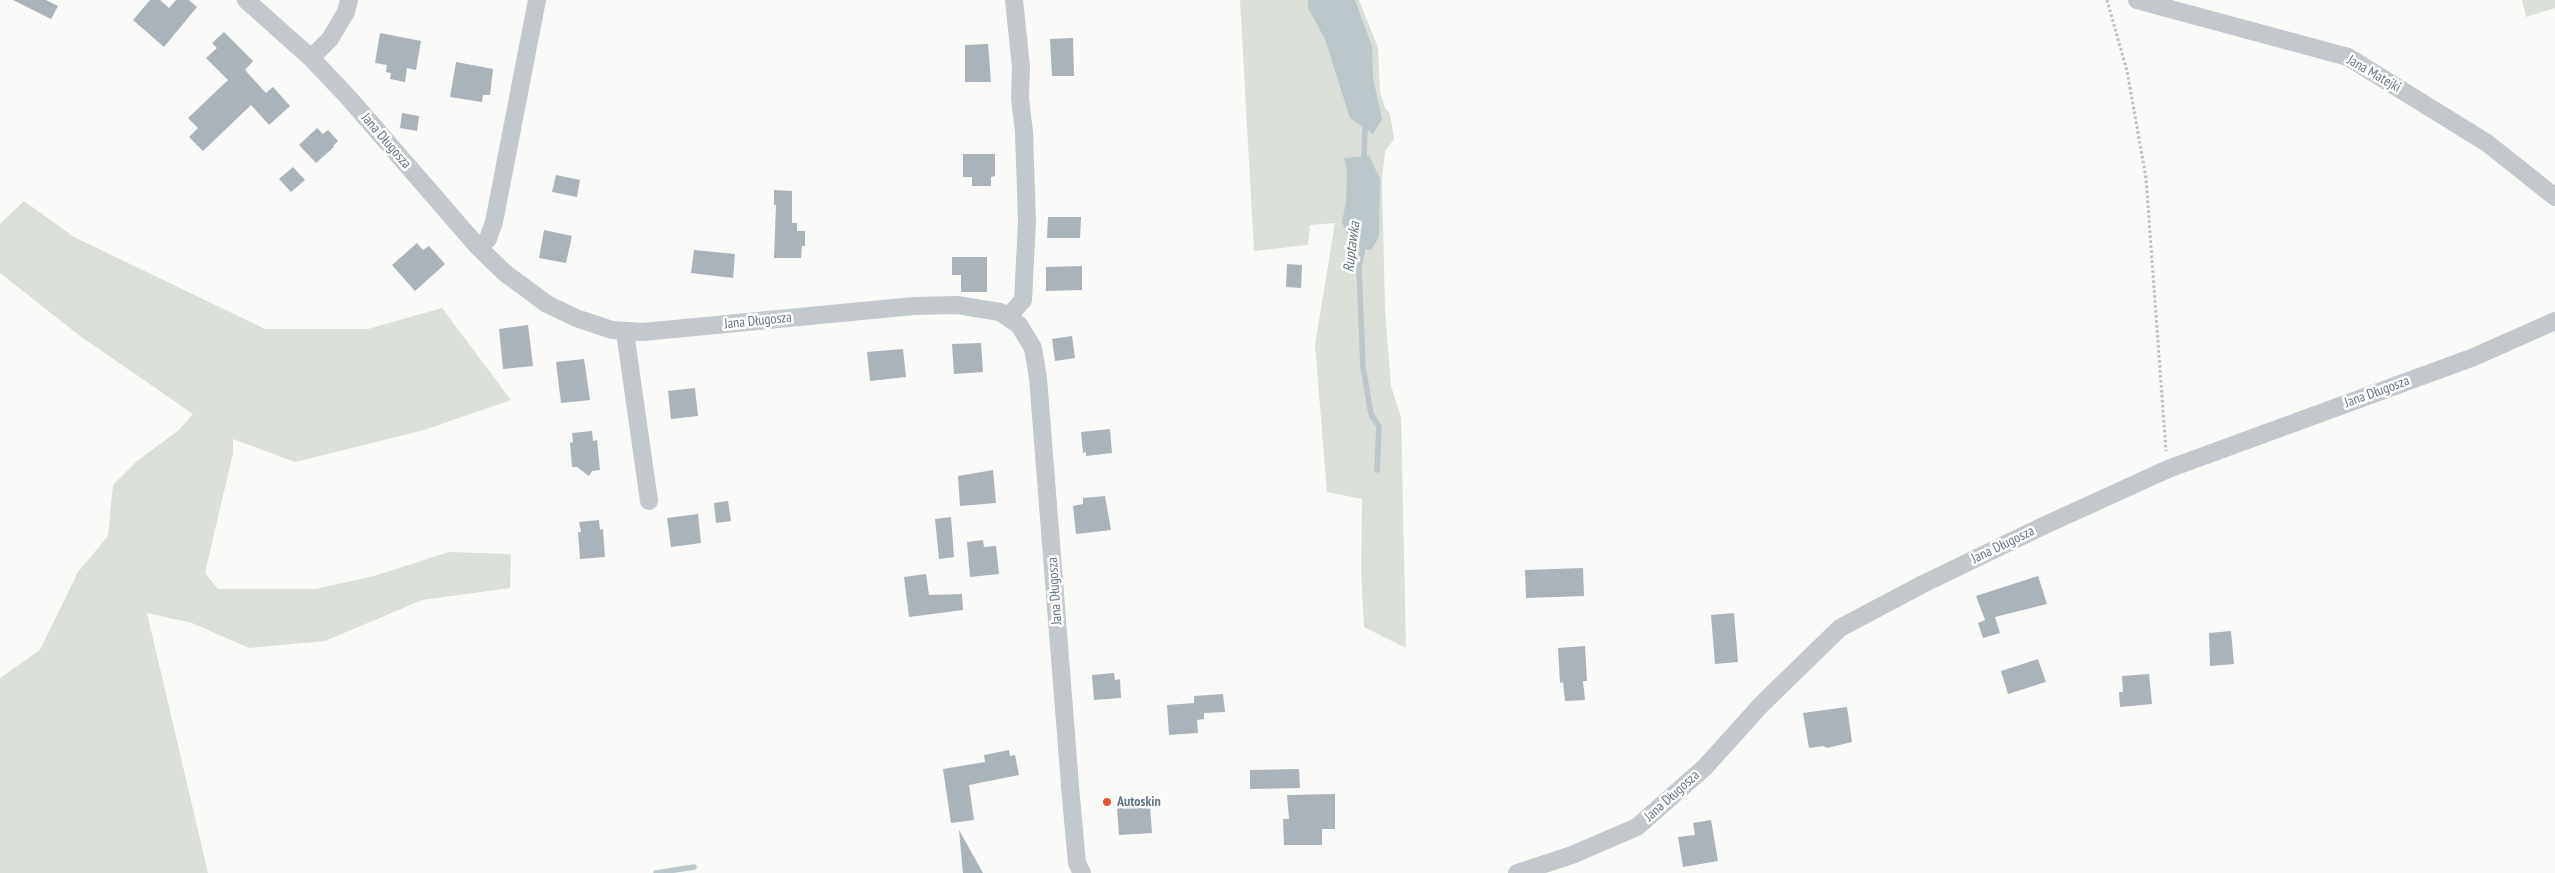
<!DOCTYPE html>
<meta charset="utf-8">
<style>
body{margin:0}
canvas{display:block;background:#fafaf8}
</style>
<canvas width="2555" height="873"></canvas>
<script>
const g = document.querySelector('canvas').getContext('2d');
g.lineJoin = 'round';
function fill(path, color) {
  g.fillStyle = color;
  g.fill(path, 'evenodd');
}
function poly(rows) {
  const path = new Path2D();
  for (const r of rows) {
    path.moveTo(r[0], r[1]);
    for (let i = 2; i < r.length; i += 2) path.lineTo(r[i], r[i + 1]);
  }
  return path;
}
function stroke(path, color, width, dash) {
  g.strokeStyle = color;
  g.lineWidth = width;
  g.lineCap = dash ? 'butt' : 'round';
  g.setLineDash(dash || []);
  g.stroke(path);
}
function write(font, color, halo, rows, align = 'center') {
  g.font = font + ' "PT Sans Narrow",sans-serif';
  g.lineWidth = 5;
  g.setLineDash([]);
  g.textBaseline = 'middle';
  g.strokeStyle = halo;
  g.fillStyle = color;
  for (const [text, x, y, turn = 0] of rows) {
    g.save();
    g.translate(x, y);
    g.rotate((+turn || 0) * Math.PI / 180);
    g.textAlign = isNaN(turn) ? turn : align;
    if (halo) g.strokeText(text, 0, 0);
    g.fillText(text, 0, 0);
    g.restore();
  }
}
fill(poly([
 [1240,0,1359,0,1378,48,1380,92,1385,108,1390,114,1394,139,1385,151,1382,180,1385,311,1391,386,1401,417,1406,648,1364,627,1361,572,1362,499,1327,492,1315,345,1335,223,1310,225,1308,245,1254,251],
 [2522,0,2555,0,2555,8,2526,17],
 [24,201,74,237,265,329,368,329,442,308,511,400,424,430,295,462,233,439,233,453,205,573,218,589,315,589,374,576,449,552,511,554,510,588,422,600,325,641,249,648,192,623,147,613,208,873,0,873,0,678,40,650,78,572,108,536,113,485,137,461,179,430,193,414,80,336,0,273,0,224]
]), '#dadfd7');
fill(poly([
 [1308,0,1355,0,1372,46,1373,78,1382,119,1373,134,1350,118,1325,39,1308,8],
 [1369,156,1380,179,1379,237,1371,250,1359,248,1348,236,1342,222,1346,202,1347,170,1344,158]
]), '#bbc7cb');
stroke(poly([
 [1364,162,1365,125],
 [1364,241,1359,268,1363,367,1371,414,1379,427,1377,470],
 [656,873,694,867]
]), '#bbc7cb', 5.5);
fill(poly([
 [13,0,46,0,58,6,51,19],
 [150,0,160,0,169,8,176,0,189,0,197,7,164,47,133,20],
 [224,32,253,61,245,70,266,93,273,87,290,106,269,125,251,105,203,151,189,137,198,128,188,118,228,80,206,58,217,48,212,43],
 [380,33,421,41,416,70,407,68,405,82,390,79,391,73,386,72,387,65,375,63],
 [1073,38,1074,76,1052,76,1050,39],
 [988,44,991,82,965,82,965,45],
 [456,62,493,69,490,95,483,95,482,102,450,97],
 [402,113,419,116,417,131,400,128],
 [317,128,323,134,328,130,338,141,333,146,334,147,316,163,299,145],
 [963,154,995,154,995,176,991,177,991,186,972,186,972,177,963,177],
 [293,167,305,180,291,192,279,179],
 [556,175,580,180,577,197,552,192],
 [774,190,792,191,792,223,797,223,797,231,805,231,805,246,802,246,801,258,774,258,776,205,774,205],
 [1048,217,1081,217,1080,238,1047,238],
 [544,230,572,236,566,263,539,258],
 [417,243,423,250,429,246,445,264,415,291,392,265],
 [694,250,735,254,733,278,691,273],
 [952,257,987,257,987,292,961,292,961,275,952,275],
 [1287,264,1302,265,1301,288,1286,287],
 [1082,266,1082,290,1046,291,1046,267],
 [528,325,533,366,503,369,499,329],
 [1072,336,1075,358,1055,361,1052,339],
 [981,343,983,372,954,374,952,344],
 [903,349,906,377,870,381,867,352],
 [584,359,590,400,561,403,556,362],
 [695,388,698,416,671,419,668,391],
 [1110,429,1112,453,1086,456,1086,452,1083,453,1081,432],
 [592,431,593,441,597,440,600,470,592,471,589,476,577,467,572,467,570,443,573,442,572,433],
 [993,470,996,503,960,506,958,476],
 [1105,496,1111,530,1076,534,1073,506,1083,504,1083,498],
 [728,501,731,521,716,523,714,503],
 [698,514,701,543,671,547,667,518],
 [951,517,954,557,939,559,935,519],
 [599,520,600,530,603,529,605,557,580,559,578,532,581,532,579,522],
 [983,540,984,547,996,546,999,574,970,577,967,542],
 [1583,568,1584,596,1526,598,1525,570],
 [926,574,929,595,962,594,963,610,909,617,904,577],
 [2038,576,2047,604,1995,617,2000,633,1983,638,1978,623,1985,620,1976,596],
 [1734,613,1738,662,1715,664,1711,615],
 [2231,631,2234,664,2210,666,2209,633],
 [1585,646,1587,681,1583,681,1585,700,1565,701,1563,682,1560,683,1558,648],
 [2038,659,2046,682,2008,694,2001,671],
 [1114,673,1115,680,1120,679,1121,698,1094,700,1092,675],
 [2149,674,2152,704,2120,707,2119,692,2123,692,2122,676],
 [1223,694,1225,712,1204,713,1204,719,1197,720,1198,733,1169,735,1167,705,1194,703,1194,696],
 [1847,707,1852,742,1827,748,1823,746,1809,748,1803,713],
 [1009,750,1010,756,1015,755,1019,775,969,785,974,820,951,823,943,769,985,762,984,755],
 [1299,769,1300,788,1250,789,1250,770],
 [1335,794,1335,829,1322,829,1322,845,1284,845,1283,819,1289,819,1287,795],
 [1150,806,1152,833,1119,835,1117,808],
 [1711,820,1718,861,1683,867,1678,837,1695,835,1693,823],
 [959,830,983,873,963,873]
]), '#aab3b9');
stroke(poly([
 [2107,0,2127,71,2146,178,2166,451]
]), '#bbbfc2', 3, [2.5, 2.5]);
stroke(poly([
 [246,0,311,58,348,97,479,248,505,273,547,304,576,318,612,330,643,332,914,306,957,305,1000,312,1019,325,1033,348,1038,378,1071,798,1077,863,1082,873],
 [2137,0,2348,57,2487,143,2555,197],
 [311,58,330,39,346,12,349,0],
 [479,248,488,239,494,222,537,0],
 [1009,316,1023,300,1027,222,1024,132,1020,99,1021,67,1014,0],
 [625,332,649,501],
 [1517,873,1572,855,1637,827,1705,767,1761,705,1840,628,1923,584,2041,527,2168,469,2474,357,2555,321]
]), '#c3c8cc', 18);
for (const [x, y, r, color] of [
 [1107,802,5,"#e4572e"]
]) {
  const dot = new Path2D();
  dot.arc(x, y, r, 0, 2 * Math.PI);
  g.fillStyle = color;
  g.fill(dot);
  stroke(dot, '#fff', 2);
}
write('14px', '#657683', '#fff', [
 ["Jana Matejki",2374,74,30],
 ["Jana Długosza",386,141,49],
 ["Jana Długosza",758,321,-6],
 ["Jana Długosza",2377,392,-20],
 ["Jana Długosza",2003,545,-26],
 ["Jana Długosza",1055,591,-94],
 ["Jana Długosza",1672,796,-42]
]);
write('bold 14px', '#657683', '#fff', [
 ["Autoskin",1117,802]
], 'left');
write('italic 15px', '#60757c', '#fff', [
 ["Ruptawka",1352,247,-83]
]);
</script>
